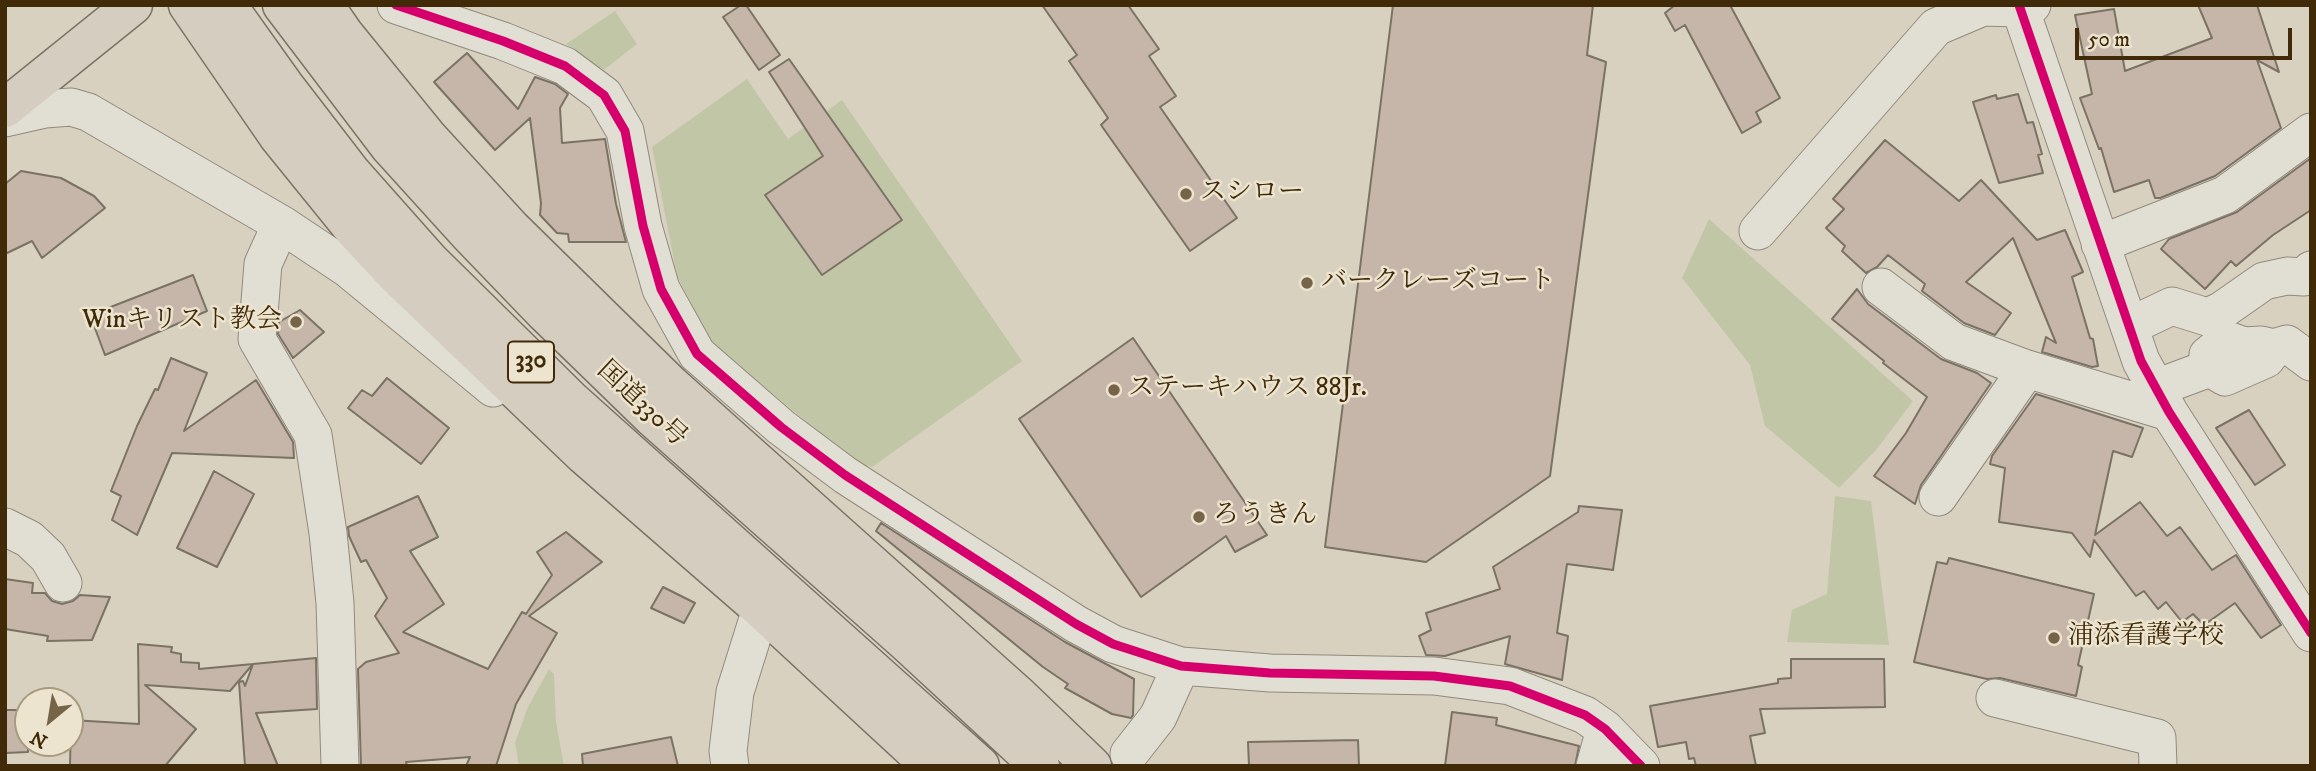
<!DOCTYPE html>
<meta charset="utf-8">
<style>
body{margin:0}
#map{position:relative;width:2316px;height:771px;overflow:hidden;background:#d8d1c0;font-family:"IM FELL DW Pica",serif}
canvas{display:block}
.frame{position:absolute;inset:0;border:7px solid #402a08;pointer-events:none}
.north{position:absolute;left:14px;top:687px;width:70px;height:70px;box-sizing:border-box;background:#ece4cf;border:2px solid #a79a7f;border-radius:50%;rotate:210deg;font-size:19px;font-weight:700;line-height:28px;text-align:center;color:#402a08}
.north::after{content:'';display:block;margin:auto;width:24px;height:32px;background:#756448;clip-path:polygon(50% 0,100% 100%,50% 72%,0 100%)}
.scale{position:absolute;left:2075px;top:28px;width:217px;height:32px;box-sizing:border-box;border:4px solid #402a08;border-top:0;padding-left:9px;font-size:21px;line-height:24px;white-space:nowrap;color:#402a08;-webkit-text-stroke:5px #ece4cf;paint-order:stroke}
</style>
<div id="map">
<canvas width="2316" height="771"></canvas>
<div class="frame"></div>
<div class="north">N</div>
<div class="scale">50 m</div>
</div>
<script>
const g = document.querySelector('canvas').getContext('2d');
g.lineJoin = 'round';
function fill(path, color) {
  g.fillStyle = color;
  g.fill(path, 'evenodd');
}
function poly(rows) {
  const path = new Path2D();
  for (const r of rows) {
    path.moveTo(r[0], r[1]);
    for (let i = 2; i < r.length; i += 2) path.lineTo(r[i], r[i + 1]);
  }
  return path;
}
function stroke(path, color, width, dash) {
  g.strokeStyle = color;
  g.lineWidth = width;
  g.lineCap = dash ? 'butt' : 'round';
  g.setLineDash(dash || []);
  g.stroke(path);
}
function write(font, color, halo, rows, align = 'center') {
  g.font = font + ' "IM FELL DW Pica","Noto Serif JP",serif';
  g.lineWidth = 5;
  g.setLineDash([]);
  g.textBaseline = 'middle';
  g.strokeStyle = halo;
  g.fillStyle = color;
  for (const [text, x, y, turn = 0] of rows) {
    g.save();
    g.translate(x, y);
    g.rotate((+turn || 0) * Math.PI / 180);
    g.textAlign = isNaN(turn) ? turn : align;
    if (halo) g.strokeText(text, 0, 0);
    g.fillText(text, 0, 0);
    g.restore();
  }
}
fill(poly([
 [615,11,637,44,604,70,566,44],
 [747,79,788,139,842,100,1022,361,872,467,855,462,713,344,677,276,652,147],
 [1709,219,1913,401,1877,449,1839,488,1765,426,1750,365,1682,278],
 [1835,496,1871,501,1889,645,1787,642,1792,610,1827,594],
 [549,669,554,674,556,722,564,766,519,766,515,743,527,709]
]), '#c1c7a6');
const building = poly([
 [741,5,746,5,780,55,759,70,723,17,741,5],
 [1042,5,1128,5,1159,49,1149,56,1176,96,1160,107,1237,218,1190,251,1101,125,1108,118,1069,61,1077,55,1042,5],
 [1393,5,1593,5,1587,55,1606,62,1550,476,1426,562,1325,547,1393,5],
 [1675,5,1730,5,1780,98,1756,112,1761,122,1742,133,1685,25,1675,31,1665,13,1675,5],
 [2198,5,2257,5,2279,72,2257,60,2281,128,2215,176,2160,198,2155,198,2149,180,2114,192,2101,148,2099,149,2080,98,2092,94,2075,15,2114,9,2125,71,2212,38,2198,5],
 [467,53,518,109,535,77,555,84,568,94,560,108,562,143,605,139,616,204,626,242,569,242,568,234,557,233,540,215,541,203,530,118,495,150,434,82,467,53],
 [789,59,902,220,822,275,765,195,823,156,769,72,789,59],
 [2018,94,2027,123,2033,122,2042,154,2038,155,2043,173,1999,183,1973,102,1996,95,1997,99,2018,94],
 [1885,140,1959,201,1981,180,2037,240,2065,230,2083,272,2072,277,2090,338,2093,339,2098,366,2092,367,2042,352,2046,337,2056,343,2013,238,1966,282,2011,313,1995,335,1964,323,1922,291,1925,284,1888,255,1877,267,1866,273,1842,251,1845,246,1826,228,1844,209,1833,199,1885,140],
 [2311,158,2311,210,2273,235,2236,266,2231,261,2205,289,2161,249,2169,239,2237,212,2311,158],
 [21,171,61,178,94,196,105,208,42,258,32,241,5,254,5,184,21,171],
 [193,275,207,311,105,355,90,315,193,275],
 [1857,289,1868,304,1941,359,1977,373,1991,383,1921,485,1915,504,1874,476,1906,433,1927,397,1883,363,1884,361,1832,319,1857,289],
 [300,310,324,332,293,358,278,334,279,322,300,310],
 [1133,338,1267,535,1235,552,1226,536,1141,597,1019,419,1133,338],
 [171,358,207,373,184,431,256,380,293,442,294,458,172,453,137,535,112,520,121,496,111,491,137,426,155,389,158,390,171,358],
 [387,378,449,428,421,464,348,408,362,390,372,396,387,378],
 [2036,394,2143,428,2132,457,2113,451,2095,535,2140,502,2167,536,2180,527,2212,570,2236,555,2281,625,2261,638,2235,603,2204,625,2193,614,2182,622,2166,602,2158,609,2144,591,2136,596,2094,540,2090,557,2072,533,1999,522,2005,468,1990,464,1992,456,2036,394],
 [2249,410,2285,465,2255,485,2216,428,2249,410],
 [214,471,254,494,217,567,177,548,214,471],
 [418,496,438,537,410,551,444,604,403,632,488,669,522,612,526,614,552,575,537,552,566,532,602,562,529,616,557,633,516,704,496,766,466,766,470,757,406,762,407,766,361,766,358,669,366,662,399,653,375,616,387,598,366,560,361,562,349,536,348,527,418,496],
 [1579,506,1622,510,1613,570,1567,564,1557,633,1568,636,1562,680,1505,664,1510,636,1445,656,1426,655,1419,636,1431,630,1426,613,1500,589,1493,567,1578,512,1579,506],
 [881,523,1065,642,1134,679,1133,715,1131,718,1112,714,1065,688,1068,684,1043,667,876,531,881,523],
 [1949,558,2094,594,2078,665,2082,667,2076,696,2000,678,1987,679,1914,662,1937,562,1947,564,1949,558],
 [5,579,33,583,32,593,45,593,52,601,62,604,73,601,80,595,110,597,92,640,47,641,48,636,5,629,5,579],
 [663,587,695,603,684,623,651,608,663,587],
 [138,644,172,647,171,652,181,654,181,662,199,663,199,669,253,664,230,691,145,685,196,729,165,766,70,766,71,720,139,724,138,644],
 [316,658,317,709,256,713,278,766,245,766,239,682,243,681,245,686,253,664,316,658],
 [1791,659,1884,659,1885,707,1760,709,1765,733,1750,736,1756,766,1696,766,1694,758,1689,759,1686,742,1658,747,1650,706,1778,683,1778,679,1791,678,1791,659],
 [5,710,28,710,28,752,5,753,5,710],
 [1452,712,1497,718,1496,725,1579,746,1575,766,1445,766,1452,712],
 [671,737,678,766,583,766,582,754,671,737],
 [1358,740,1359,766,1249,766,1248,742,1358,740]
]);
fill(building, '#c6b6a9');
stroke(building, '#7a7365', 2);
const minor = poly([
 [396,5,503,41,565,66,604,95,625,131,643,226,661,289,697,354,781,427,845,475,1076,624,1113,644,1181,666,1270,673,1434,676,1510,686,1585,715,1605,729,1641,766],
 [2019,5,2141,361,2169,412,2311,633],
 [5,118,45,109,71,107,88,112,281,224,347,268,493,388],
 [281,224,263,264,257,339,313,435,328,533,335,603,340,766],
 [1758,231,1936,27,1983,7,2019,8,2032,5],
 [2100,244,2225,195,2311,132],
 [1881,287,1954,342,2027,369,2169,412],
 [2130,326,2172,306,2207,317,2221,311,2264,281,2287,276,2304,277,2311,270],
 [2210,368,2208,355,2227,340,2244,346,2261,345,2274,348],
 [2156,388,2210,368,2225,377,2266,359,2274,348,2287,344,2311,362],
 [1938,497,2027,369],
 [5,527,29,539,48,557,63,583],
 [1995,698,2157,738,2158,766],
 [1129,754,1158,717,1181,666],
 [730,766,728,751,735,692,761,609],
 [1595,766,1605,729]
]);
const major = poly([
 [5,108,133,5]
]);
const highway = poly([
 [188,5,278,136,355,231,396,275,584,455,761,609,931,766],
 [227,5,284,85,351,172,430,261,572,401,980,766],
 [282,5,390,147,468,233,545,313,652,417,907,643,1040,766],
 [324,5,344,34,427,136,512,229,671,385,1019,696,1092,766]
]);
stroke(minor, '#918a7c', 39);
stroke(major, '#7a7365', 41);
stroke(highway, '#7a7365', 41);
stroke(minor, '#e1ded4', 37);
stroke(major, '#d5cec0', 38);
stroke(highway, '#d5cec0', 38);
stroke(poly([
 [396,5,503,41,565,66,604,95,625,131,643,226,661,289,697,354,781,427,845,475,1076,624,1113,644,1181,666,1270,673,1434,676,1510,686,1585,715,1605,729,1641,766],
 [2019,5,2141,361,2169,412,2311,633]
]), '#d6006c', 9);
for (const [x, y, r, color] of [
 [1186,194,7,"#756448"],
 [1307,283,7,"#756448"],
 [296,322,7,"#756448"],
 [1114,390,7,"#756448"],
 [1199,517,7,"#756448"],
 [2054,638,7,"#756448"]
]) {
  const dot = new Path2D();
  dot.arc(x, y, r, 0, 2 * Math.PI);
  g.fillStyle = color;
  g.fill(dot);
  stroke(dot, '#ece4cf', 2.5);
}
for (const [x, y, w] of [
 [531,362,46]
]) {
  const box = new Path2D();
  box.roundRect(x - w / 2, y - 20.5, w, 41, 5);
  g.fillStyle = '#ece4cf';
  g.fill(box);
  stroke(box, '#402a08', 2);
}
write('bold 24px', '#402a08', null, [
 ["330",531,362]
]);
write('26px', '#402a08', '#ece4cf', [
 ["スシロー",1200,194],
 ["バークレーズコート",1321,283],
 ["Winキリスト教会",282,322,"right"],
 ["ステーキハウス 88Jr.",1128,390],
 ["ろうきん",1213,517],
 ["浦添看護学校",2068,638]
], 'left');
write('26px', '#402a08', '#ece4cf', [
 ["国道330号",641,405,43]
]);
</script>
